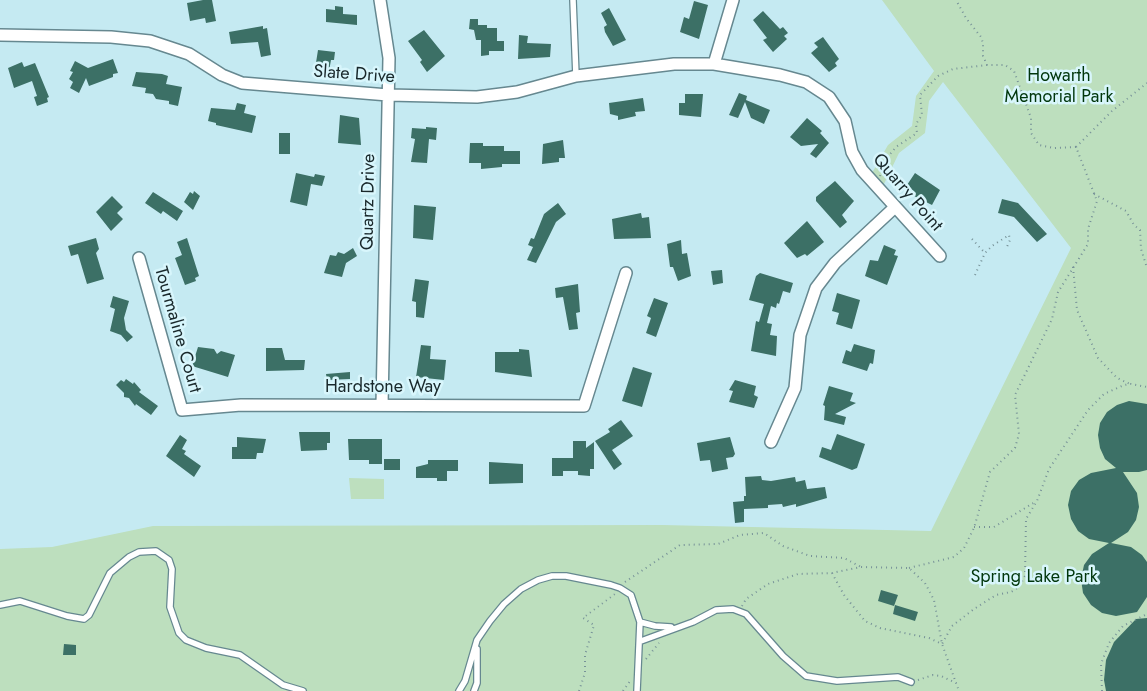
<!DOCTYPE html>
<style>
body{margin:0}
canvas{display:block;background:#c5eaf2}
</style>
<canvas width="1147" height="691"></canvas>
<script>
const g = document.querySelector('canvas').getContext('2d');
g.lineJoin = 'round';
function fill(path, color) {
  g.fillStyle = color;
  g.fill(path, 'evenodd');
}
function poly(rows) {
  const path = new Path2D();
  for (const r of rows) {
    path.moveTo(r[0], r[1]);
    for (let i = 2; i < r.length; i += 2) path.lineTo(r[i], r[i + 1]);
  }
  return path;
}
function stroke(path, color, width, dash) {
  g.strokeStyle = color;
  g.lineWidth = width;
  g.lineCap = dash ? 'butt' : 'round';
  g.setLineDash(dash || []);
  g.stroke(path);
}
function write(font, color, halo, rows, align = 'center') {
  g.font = font + ' Jost,sans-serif';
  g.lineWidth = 5;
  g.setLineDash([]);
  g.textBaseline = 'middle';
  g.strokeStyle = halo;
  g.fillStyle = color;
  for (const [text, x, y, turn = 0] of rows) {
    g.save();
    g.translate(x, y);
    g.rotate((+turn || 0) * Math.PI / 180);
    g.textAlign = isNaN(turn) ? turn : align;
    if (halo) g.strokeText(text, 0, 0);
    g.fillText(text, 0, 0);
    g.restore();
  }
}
fill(poly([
 [882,0,1147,0,1147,691,0,691,0,549,52,547,153,526,662,525,931,531,1071,248,943,82,929,101,925,133,899,153,883,186,872,173,888,145,912,126,916,96,934,71],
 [349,478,384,479,384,499,351,499]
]), '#bddfbe');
fill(poly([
 [203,0,212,0,216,21,206,23,205,18,190,21,187,3],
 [694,1,708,5,699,39,680,32,684,17,689,19],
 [335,6,343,7,343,14,357,15,357,25,326,22,326,9,335,10],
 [609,8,626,40,613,46,605,32,604,27,607,25,601,13],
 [763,11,780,29,783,27,788,33,784,36,787,39,773,52,763,40,767,38,753,20],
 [470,19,478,19,478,25,487,25,487,28,497,28,497,41,504,41,504,51,489,51,489,55,481,56,481,40,476,40,474,30,469,29],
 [263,26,263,29,267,28,271,55,261,57,258,42,231,44,229,32],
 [424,30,445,56,427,72,420,62,422,60,408,41],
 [519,35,528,36,527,43,551,44,550,57,518,59],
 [823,37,839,59,835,63,837,66,829,72,811,53,818,47,814,43],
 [318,50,335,52,334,60,331,60,329,71,315,69],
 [113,59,118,73,113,74,113,77,89,86,86,78,79,93,70,88,73,82,69,79,73,72,70,71,75,61,88,68],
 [22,62,24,67,35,63,49,97,47,98,48,102,37,106,34,97,37,96,32,81,14,88,8,68],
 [136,72,162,74,168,76,166,84,182,87,178,106,169,104,169,101,156,99,153,94,145,93,146,88,132,86],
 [739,93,747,96,746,100,770,110,764,124,751,118,745,102,738,118,729,115],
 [685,94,703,94,701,117,679,115,679,103,685,103],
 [643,98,645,111,635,112,636,116,618,120,618,116,610,114,609,103],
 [237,103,246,105,244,113,256,116,252,133,216,125,216,123,208,121,211,108,235,110],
 [340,115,359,118,361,145,338,143],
 [807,118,822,131,820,133,829,143,816,158,810,154,818,144,801,146,790,137],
 [426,127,437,128,436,140,429,139,427,163,411,162,415,139,411,138,412,128,426,129],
 [279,133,290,133,290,154,279,154],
 [563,140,565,158,559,158,559,162,542,164,543,144],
 [470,143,483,143,483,146,504,146,504,151,520,151,520,164,502,164,502,167,481,169,481,163,469,163],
 [296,173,314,177,315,174,325,176,322,186,311,184,307,206,290,202],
 [915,173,940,190,932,205,914,196,916,193,907,185],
 [835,181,854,201,842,215,847,222,840,228,816,201,816,197],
 [194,191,200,196,193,210,184,202,190,192,193,194],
 [153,192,183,211,177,221,163,211,161,214,145,203],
 [112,196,123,207,117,213,123,219,111,231,96,212],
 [1002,199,1018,203,1047,234,1037,242,1014,217,998,213],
 [558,203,566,214,556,222,536,263,527,260,533,247,528,245,531,238,534,239,544,214],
 [414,205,436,207,433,240,413,238],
 [641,213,642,218,649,217,651,238,614,239,612,219],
 [807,221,824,242,807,256,805,254,797,258,784,243],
 [96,238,99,249,96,253,104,279,87,284,78,254,71,256,68,246],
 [187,238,199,276,195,278,196,281,185,285,175,258,182,255,177,242],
 [681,240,682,254,687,253,691,276,678,281,673,267,670,267,667,244],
 [884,245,896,250,894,255,898,256,887,285,865,276,870,260,878,261],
 [353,248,357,256,346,263,342,277,324,273,330,255,336,256,338,252,344,254],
 [722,270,723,283,713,285,711,271],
 [760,273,793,283,790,293,783,291,779,304,777,303,776,308,771,306,767,323,772,324,770,335,777,336,776,356,751,351,756,321,759,322,764,304,749,300,756,276],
 [415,279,429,281,424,318,416,317,416,302,412,301],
 [578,284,580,312,576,313,578,329,569,330,563,297,556,298,555,288],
 [837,293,860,300,852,329,836,324,839,313,832,311],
 [113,296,129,301,124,318,126,330,133,337,127,342,121,335,110,331,115,309,110,307],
 [654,298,668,303,656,337,646,333,651,318,647,316],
 [854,344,875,350,873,364,870,363,867,371,842,363,846,350,851,352],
 [421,345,431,346,430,359,446,360,444,380,416,377],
 [198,347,214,349,217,354,221,351,235,355,228,377,192,366],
 [266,348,282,348,285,360,305,360,304,370,266,371],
 [519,349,529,350,532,377,495,372,495,352,519,352],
 [633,367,652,373,642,407,622,401],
 [350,372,350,379,327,380,326,374],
 [126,379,133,384,134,382,141,390,139,392,158,406,151,415,136,404,135,406,129,398,124,397,124,393,116,385,121,380,124,382],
 [735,380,756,386,754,395,758,397,754,408,729,402,733,391,729,390],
 [829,386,853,393,850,401,856,403,835,414,846,417,844,425,824,420,825,406,823,405],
 [1129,401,1147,404,1147,470,1139,472,1123,472,1137,493,1139,507,1136,520,1128,532,1111,543,1131,547,1142,555,1147,562,1147,597,1137,612,1116,616,1102,613,1091,605,1083,593,1081,579,1084,565,1092,554,1109,543,1089,539,1078,531,1071,519,1068,505,1071,491,1079,480,1091,473,1116,468,1105,459,1100,448,1098,435,1100,423,1107,412,1117,405],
 [621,420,633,436,612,450,622,464,614,470,595,441,610,432,608,429],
 [299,432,330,432,330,443,327,443,327,450,301,451],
 [837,434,865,444,857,468,852,470,819,457,822,447,831,450],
 [180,435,187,440,182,449,186,451,184,454,201,466,194,477,166,456],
 [237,437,266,439,263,453,257,453,256,459,232,459,232,447,237,447],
 [730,437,735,454,733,457,726,458,728,469,712,472,710,460,700,461,697,443],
 [348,439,382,439,382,464,369,464,369,460,349,460],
 [573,441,586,441,586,448,594,442,594,469,590,469,590,476,578,475,578,471,563,471,563,476,552,476,552,458,573,458],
 [384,459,400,459,400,470,384,470],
 [428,460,458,460,458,471,447,471,447,481,437,481,437,478,416,478,416,467,428,464],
 [489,462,523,464,523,483,489,484],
 [761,476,762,480,771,481,795,477,796,482,805,480,807,489,825,487,827,498,796,507,796,504,783,507,782,504,768,505,768,508,744,509,744,522,735,523,733,502,744,501,744,496,746,496,745,477],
 [881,590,898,595,894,606,878,601],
 [895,605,918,612,915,621,893,614],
 [1147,618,1147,691,1106,691,1104,680,1106,660,1114,642,1136,619],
 [64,644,76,645,76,655,63,655]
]), '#3c7066');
const service = poly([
 [573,0,576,76],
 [0,605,20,601,67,616,84,619,89,615,110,573,129,557,139,552,156,551,169,560,172,569,170,607,179,633,186,640,206,648,240,655,283,685,303,691],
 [640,622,655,626,671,627],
 [641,641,693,622,716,610,733,609,746,614,783,656,806,676,837,681,898,677,911,682],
 [459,691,465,681,477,640,490,621,504,604,521,589,538,580,552,576,566,576,611,585,620,588,631,595,640,622,637,691],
 [474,691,477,683,477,649]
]);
const minor = poly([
 [380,0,389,58,382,405],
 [0,35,111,37,150,41,189,54,222,75,242,83,388,95,477,97,517,92,576,76,674,64,714,64,780,75,806,82,829,97,845,121,852,152,862,170,940,256],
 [714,64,733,0],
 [139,258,182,410,241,405,584,406,626,273],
 [771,442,795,388,800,335,816,288,835,263,894,208]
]);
stroke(service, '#668890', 8);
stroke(minor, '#668890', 14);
stroke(poly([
 [1076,147,1112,111,1147,83],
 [880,176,886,159,896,147,917,133,916,124,922,115,920,95,938,76,953,69,987,65],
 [1094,194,1126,211,1134,225,1140,230,1141,249,1147,268],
 [972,239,985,253,992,246,1009,235,1010,240,1006,249],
 [1073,267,1077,310,1098,358,1117,378,1130,384],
 [975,275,985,253],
 [974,527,994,527,1035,502],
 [909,568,954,557,964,548,974,528,990,472,1015,448,1019,434,1015,395,1052,319,1058,292,1088,244,1088,229,1097,201,1076,147,1054,148,1039,145,1031,133,1031,118,1014,71,1005,65,987,65,983,56,983,43,981,37,966,18,956,0],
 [832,573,844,595,865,621,880,628,929,638,942,644,952,626,974,609,996,595,1011,592,1019,587,1025,576,1026,519,1037,501,1049,469,1088,410,1104,394,1124,385,1131,384,1147,387],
 [625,582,680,545,718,544,740,535,764,533,783,546,810,556,844,558,861,567],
 [742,606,746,599,768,584,798,574,832,573,861,567,909,568,925,583,934,600,942,644,956,683],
 [646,659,659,643],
 [918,680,933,675,941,676,956,683,959,691],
 [579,691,585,673,585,655,594,625,583,618,615,594],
 [623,691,630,681],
 [1102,691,1101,664,1109,643,1123,626,1147,614]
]), '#779298', 2, [1, 4]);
stroke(service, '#fff', 5.5);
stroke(minor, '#fff', 11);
write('18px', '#19282b', '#d8f6fc', [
 ["Slate Drive",354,75,4],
 ["Quarry Point",907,193,49],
 ["Quartz Drive",369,202,-89],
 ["Tourmaline Court",177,330,74],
 ["Hardstone Way",383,388]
]);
write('18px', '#00360b', '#d8f6fc', [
 ["Howarth",1059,77],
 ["Memorial Park",1059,98],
 ["Spring Lake Park",1034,578]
]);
</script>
